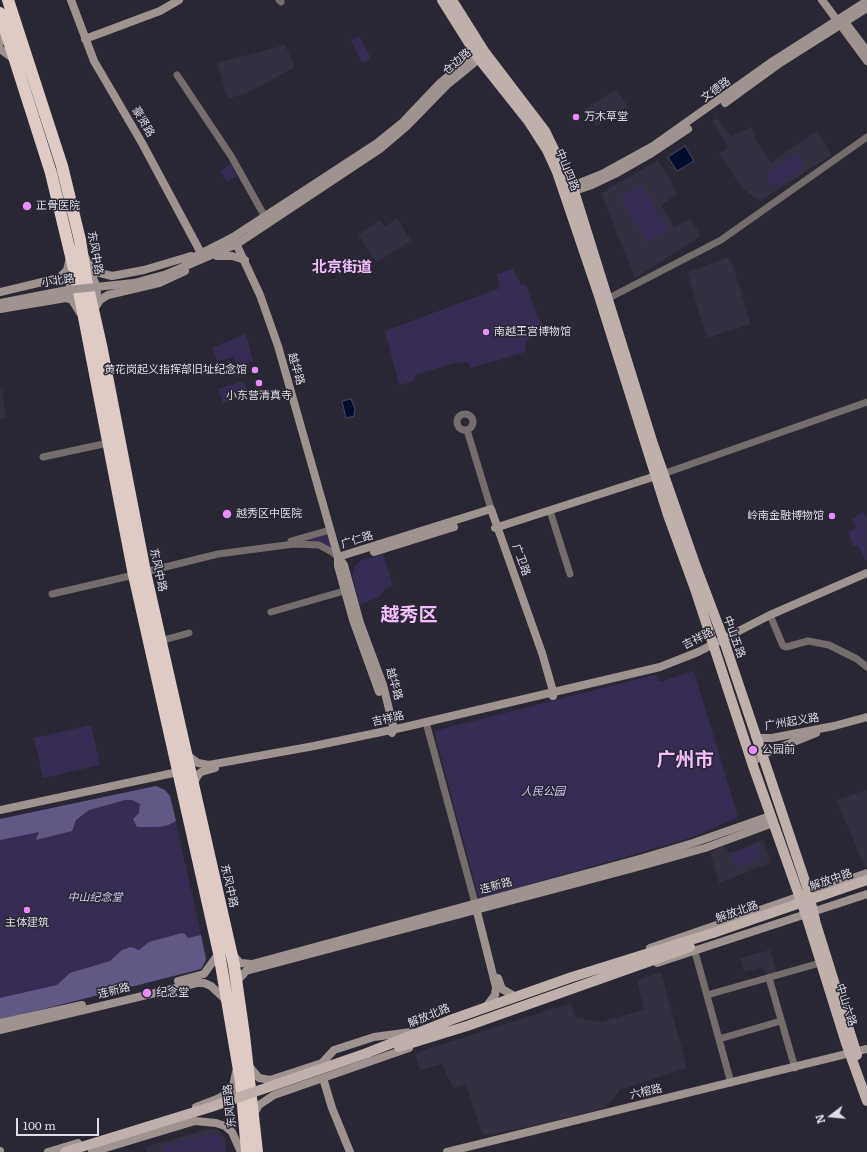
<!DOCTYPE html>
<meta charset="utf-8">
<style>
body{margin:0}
#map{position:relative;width:867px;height:1152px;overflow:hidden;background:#292733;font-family:Literata,serif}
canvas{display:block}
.north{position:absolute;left:811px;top:1096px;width:40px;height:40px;-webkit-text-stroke:3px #292733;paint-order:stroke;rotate:254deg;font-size:11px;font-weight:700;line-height:16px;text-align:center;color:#dedde5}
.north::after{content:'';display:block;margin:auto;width:14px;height:18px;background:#dedde5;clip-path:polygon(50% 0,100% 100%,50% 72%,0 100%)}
.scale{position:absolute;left:16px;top:1118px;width:83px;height:18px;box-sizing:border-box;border:2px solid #dedde5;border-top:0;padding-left:5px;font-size:12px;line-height:14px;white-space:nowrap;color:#dedde5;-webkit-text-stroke:3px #292733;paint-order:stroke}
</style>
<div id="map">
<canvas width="867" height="1152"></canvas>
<div class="north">N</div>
<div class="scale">100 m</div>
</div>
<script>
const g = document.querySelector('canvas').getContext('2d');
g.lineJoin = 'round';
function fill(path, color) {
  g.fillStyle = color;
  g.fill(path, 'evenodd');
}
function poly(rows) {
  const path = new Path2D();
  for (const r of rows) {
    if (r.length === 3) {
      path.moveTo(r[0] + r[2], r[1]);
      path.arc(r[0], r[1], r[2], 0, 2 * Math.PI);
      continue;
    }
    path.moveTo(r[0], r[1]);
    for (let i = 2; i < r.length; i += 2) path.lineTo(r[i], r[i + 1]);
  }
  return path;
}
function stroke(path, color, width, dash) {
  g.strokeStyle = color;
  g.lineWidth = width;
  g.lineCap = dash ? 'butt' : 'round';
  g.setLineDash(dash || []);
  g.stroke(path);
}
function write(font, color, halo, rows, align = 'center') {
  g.font = font + ' Literata,"Noto Sans SC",serif';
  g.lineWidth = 3;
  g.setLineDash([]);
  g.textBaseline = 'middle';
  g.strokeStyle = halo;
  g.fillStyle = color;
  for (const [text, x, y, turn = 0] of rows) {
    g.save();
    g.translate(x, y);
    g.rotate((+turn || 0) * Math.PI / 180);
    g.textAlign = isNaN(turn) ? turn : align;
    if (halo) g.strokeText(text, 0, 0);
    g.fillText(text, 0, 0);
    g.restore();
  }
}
fill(poly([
 [285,45,295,67,251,91,228,99,217,63],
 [617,89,628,107,596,126,585,109],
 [716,118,731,136,751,127,756,134,755,139,771,162,816,131,832,155,760,201,742,188,719,154,728,147,712,121],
 [658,160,678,194,661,205,674,228,690,218,701,236,635,278,601,193],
 [397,218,411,241,377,262,358,235,380,220,385,227],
 [730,257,751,324,707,338,687,272],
 [0,390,2,390,6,418,0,418],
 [867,790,867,867,865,867,836,800],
 [763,840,771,863,719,883,710,852,724,846,730,853],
 [770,950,777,973,766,976,763,967,744,972,740,958],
 [661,972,687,1068,620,1090,605,1108,533,1126,483,1135,466,1084,453,1088,442,1064,420,1070,415,1053,571,1003,575,1017,600,1022,644,1010,637,980],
 [212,1128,219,1130,225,1138,226,1152,147,1152,145,1147]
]), '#333041');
fill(poly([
 [359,36,371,58,362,63,351,40],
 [798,155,803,161,802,169,778,185,770,185,767,180,769,172,791,156],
 [231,164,237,176,226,182,220,171],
 [642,185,669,231,647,243,620,197],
 [513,269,521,285,526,284,532,303,545,330,526,341,525,352,471,368,469,363,457,362,415,375,414,381,399,385,385,331,500,288,497,274],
 [246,334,253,361,236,366,234,357,217,361,212,348],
 [244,381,248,394,223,403,218,389],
 [864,512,867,517,867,560,865,561,858,545,853,546,848,532,856,528,852,519],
 [327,534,332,549,319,542,303,540],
 [383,554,393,586,387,588,380,596,360,605,352,576,355,566,361,560],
 [694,671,738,817,690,838,479,899,434,731,655,675,660,682],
 [91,725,100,765,43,778,34,738],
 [156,786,165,790,170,796,206,956,204,967,196,971,0,1020,0,819],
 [756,845,761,859,736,867,731,853],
 [211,1134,219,1136,226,1152,161,1152,166,1145]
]), '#372d54');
fill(poly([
 [156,786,165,790,170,796,176,821,168,825,159,827,137,827,133,819,139,813,140,804,132,800,125,800,89,810,76,820,72,831,36,840,39,832,0,840,0,819],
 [182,933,185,934,188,938,201,935,206,960,201,969,0,1020,0,998,57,985,70,973,110,961,122,950,131,947,139,950,149,942]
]), '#625885');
const water = poly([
 [685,146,694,161,677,171,668,157,685,146],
 [351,399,355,409,354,416,346,418,342,401,351,399]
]);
fill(water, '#010d2e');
stroke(water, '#434b65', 1);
stroke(poly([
 [279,0,281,2],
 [177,75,231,156,265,217],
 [609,298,721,240,867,137],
 [465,422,8],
 [467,430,491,509],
 [43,457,108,443],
 [660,475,867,402],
 [550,511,570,574],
 [291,541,330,530],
 [145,572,218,554,294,544,319,545,332,552,338,557],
 [52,594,134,575],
 [271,612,344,591],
 [770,615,783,646,786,647,808,641,829,645,857,659,867,667],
 [160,641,189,633],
 [427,726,475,903],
 [695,952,731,1083],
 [769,978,795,1068],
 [707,995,820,963],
 [719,1039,781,1021]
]), '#746d6b', 7);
stroke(poly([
 [71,0,94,61,142,143,201,253],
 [822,0,867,61],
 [842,18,867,51],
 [85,39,160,11,179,0],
 [0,43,5,30],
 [0,49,14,59],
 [725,103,780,63,867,8],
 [567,188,602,174,653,146,773,61,867,1],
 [568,191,574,191,592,185,615,174,652,153,688,129],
 [233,237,260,295,278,346,338,557,344,565,360,623,383,685,394,729,392,733],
 [217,256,232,256,245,260],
 [85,257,91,268,96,272,112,276,144,270,191,256],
 [186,261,233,237,377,143,403,122,440,83,475,54,481,52],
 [70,265,70,284,72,295],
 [89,268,96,285,97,293,94,306],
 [167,274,237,244,380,149,407,126,447,85,479,59,481,55],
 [0,292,59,278,67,270,70,258],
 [0,309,66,298,72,300,80,313],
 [93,311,100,300,108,295,159,283,185,271],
 [495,528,656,476],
 [374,552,454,527],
 [338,557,491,509,542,653,553,691,553,696],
 [338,557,338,566,353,620,379,692],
 [755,736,758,738,772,738,834,726,867,717],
 [187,755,198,763,209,765,314,746,405,727,660,667,698,652,770,615,867,573],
 [752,763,761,755,816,733],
 [193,785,198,775,201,772,215,768],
 [0,810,178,772],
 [475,904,496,987,495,995,486,1007],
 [650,948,867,873],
 [232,954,240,963,252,964,643,858,693,843,770,816],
 [657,963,867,894],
 [498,978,502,989,516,997],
 [178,981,204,974,219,953],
 [237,981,246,971,634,868,705,848,773,823],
 [0,1023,82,1005],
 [0,1030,197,983,204,983,211,986,227,1001],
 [249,1066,259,1078,270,1080,322,1063,334,1050,374,1037,411,1032],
 [323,1078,332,1108,350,1152],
 [196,1107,217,1099,232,1091,236,1072],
 [253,1115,259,1105,274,1095,409,1048],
 [0,1151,0,1152],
 [48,1152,78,1143],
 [92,1152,195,1121,216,1123,225,1126,232,1132,241,1152],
 [447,1152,867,1049]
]), '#9f9390', 8);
stroke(poly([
 [442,0,479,59,529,122,547,150,557,172,599,296,668,515,695,589,752,763,806,915,846,1043,867,1101],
 [452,0,484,51,545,131,574,191,653,444,695,564,723,638,807,887,816,924,857,1055],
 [399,1047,467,1026,690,947],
 [367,1053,453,1019,572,977,713,933]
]), '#c0b0ac', 10);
stroke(poly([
 [8,0,62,166,80,240,86,279,101,345,145,572,234,965,244,1035,257,1152],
 [0,13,51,173,77,281,134,575,219,953,241,1082,247,1152]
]), '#decbc6', 12);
stroke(poly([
 [0,303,67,290,134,283,167,274]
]), '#9f9390', 8);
stroke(poly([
 [713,933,867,880],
 [65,1152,211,1107,367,1053]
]), '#c0b0ac', 10);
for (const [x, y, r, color] of [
 [576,117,4,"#e98dfd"],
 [27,206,5,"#e98dfd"],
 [486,332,4,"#e98dfd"],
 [255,370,4,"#e98dfd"],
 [259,383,4,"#e98dfd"],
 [227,514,5,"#e98dfd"],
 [832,516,4,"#e98dfd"],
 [753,750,5,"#e98dfd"],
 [27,910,4,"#e98dfd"],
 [147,993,5,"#e98dfd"]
]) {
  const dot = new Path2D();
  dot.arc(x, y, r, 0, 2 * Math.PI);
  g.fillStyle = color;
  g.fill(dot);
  stroke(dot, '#292733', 1.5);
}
write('11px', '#dedde5', '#292733', [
 ["仓边路",457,62,-41],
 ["文德路",716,90,-36],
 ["豪贤路",143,122,60],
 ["中山四路",567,170,68],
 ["东风中路",95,253,80],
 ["小北路",58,281,-9],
 ["越华路",296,369,74],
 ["广仁路",357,540,-17],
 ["广卫路",521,560,71],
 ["东风中路",158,570,78],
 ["中山五路",734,637,70],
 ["吉祥路",698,639,-27],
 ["越华路",394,684,74],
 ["吉祥路",388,719,-13],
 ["广州起义路",792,722,-9],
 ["解放中路",831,880,-19],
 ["东风中路",229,886,77],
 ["连新路",496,886,-15],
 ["解放北路",737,912,-19],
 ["连新路",114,991,-14],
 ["中山六路",846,1005,72],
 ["解放北路",429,1016,-22],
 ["六榕路",646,1092,-13],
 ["东风西路",230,1106,-96]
]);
write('11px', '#dedde5', '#292733', [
 ["万木草堂",584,117],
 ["正骨医院",36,206],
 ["南越王宫博物馆",494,332],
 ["黄花岗起义指挥部旧址纪念馆",247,370,"right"],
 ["小东营清真寺",259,396,"center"],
 ["越秀区中医院",236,514],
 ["岭南金融博物馆",824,516,"right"],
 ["公园前",762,750],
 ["主体建筑",27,923,"center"],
 ["纪念堂",156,993]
], 'left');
write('italic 11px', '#d3cbf7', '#292733', [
 ["人民公园",543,792],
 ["中山纪念堂",95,898]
]);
write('bold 15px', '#f3bffe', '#292733', [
 ["北京街道",342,268]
]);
write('bold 19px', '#f3bffe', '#292733', [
 ["越秀区",409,615],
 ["广州市",685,760]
]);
</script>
